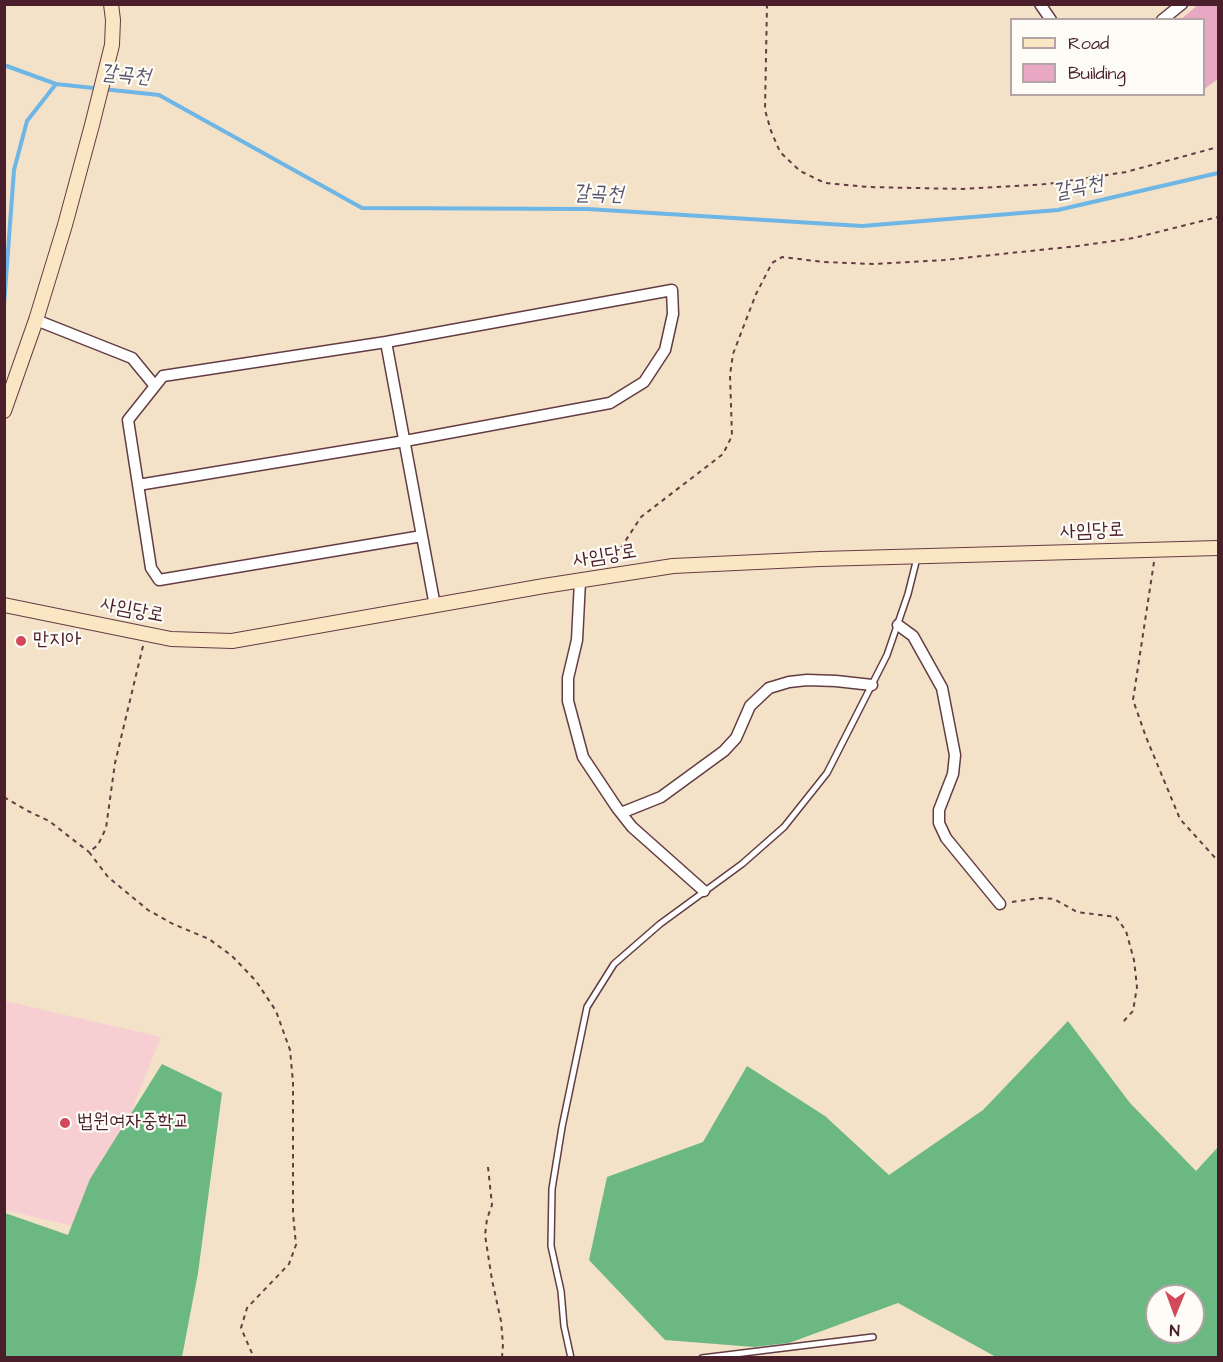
<!DOCTYPE html>
<meta charset="utf-8">
<style>
body{margin:0}
#map{position:relative;width:1223px;height:1362px;overflow:hidden;background:#f4e2c8;font-family:"Architects Daughter",sans-serif}
canvas{display:block}
.frame{position:absolute;inset:0;border:6px solid #4a1f2b;pointer-events:none}
.legend{position:absolute;left:1010px;top:18px;width:195px;height:78px;box-sizing:border-box;background:#fdfcf7;border:2px solid #b5a4a5;margin:0;padding:8px 10px;list-style:none;font-size:18px;color:#4a1f2b}
.legend li{display:flex;align-items:center;gap:12px;height:30px}
.legend b{width:30px;border:2px solid #b5a4a5}
.north{position:absolute;left:1145px;top:1284px;width:60px;height:60px;box-sizing:border-box;background:#fdfcf7;border:2px solid #b5a4a5;border-radius:50%;rotate:181deg;font-size:16px;font-weight:700;line-height:24px;text-align:center;color:#4a1f2b}
.north::after{content:'';display:block;margin:auto;width:21px;height:27px;background:#d1495b;clip-path:polygon(50% 0,100% 100%,50% 72%,0 100%)}
</style>
<div id="map">
<canvas width="1223" height="1362"></canvas>
<div class="frame"></div>
<ul class="legend">
<li><b style="height:8px;background:#fbe6c4"></b>Road</li>
<li><b style="height:16px;background:#e8a7c3"></b>Building</li>
</ul>
<div class="north">N</div>
</div>
<script>
const g = document.querySelector('canvas').getContext('2d');
g.lineJoin = 'round';
function fill(path, color) {
  g.fillStyle = color;
  g.fill(path, 'evenodd');
}
function poly(rows) {
  const path = new Path2D();
  for (const r of rows) {
    path.moveTo(r[0], r[1]);
    for (let i = 2; i < r.length; i += 2) path.lineTo(r[i], r[i + 1]);
  }
  return path;
}
function stroke(path, color, width, dash) {
  g.strokeStyle = color;
  g.lineWidth = width;
  g.lineCap = dash ? 'butt' : 'round';
  g.setLineDash(dash || []);
  g.stroke(path);
}
function write(font, color, halo, rows, align = 'center') {
  g.font = font + ' "Architects Daughter","Poor Story",sans-serif';
  g.lineWidth = 4.5;
  g.setLineDash([]);
  g.textBaseline = 'middle';
  g.strokeStyle = halo;
  g.fillStyle = color;
  for (const [text, x, y, turn = 0] of rows) {
    g.save();
    g.translate(x, y);
    g.rotate((+turn || 0) * Math.PI / 180);
    g.textAlign = isNaN(turn) ? turn : align;
    if (halo) g.strokeText(text, 0, 0);
    g.fillText(text, 0, 0);
    g.restore();
  }
}
fill(poly([
 [5,1001,161,1037,84,1229,5,1210]
]), '#f7cfd2');
fill(poly([
 [1068,1021,1130,1103,1196,1171,1218,1147,1218,1357,996,1357,898,1303,789,1343,754,1347,665,1340,589,1260,607,1177,703,1142,747,1066,825,1116,889,1175,983,1110],
 [1157,1296,1193,1296,1193,1332,1157,1332],
 [162,1064,222,1093,198,1273,182,1357,5,1357,5,1213,68,1235,90,1179]
]), '#6bb883');
stroke(poly([
 [4,65,56,84,159,95,362,208,587,209,862,226,1058,210,1218,173],
 [4,305,14,170,27,121,56,84]
]), '#6db6e5', 4);
fill(poly([
 [1199,4,1216,4,1218,8,1218,79,1203,90,1203,20,1180,20]
]), '#e8a7c3');
const service = poly([
 [571,1358,564,1326,561,1291,551,1246,552,1189,562,1127,587,1007,614,964,660,924,742,864,784,827,827,773,887,655,908,594,917,558],
 [702,1358,873,1337]
]);
const minor = poly([
 [1040,4,1051,20],
 [1162,20,1182,4],
 [36,320,132,358,155,386],
 [386,342,435,606],
 [138,485,405,441,610,403,644,382,665,350,673,314,672,290,386,342,163,376,128,420,151,568,159,580,422,536],
 [580,581,577,640,568,678,568,701,583,757,617,808,632,827,704,891],
 [898,625,913,636,942,688,955,755,953,774,939,810,939,823,946,838,1000,904],
 [621,813,661,797,724,751,736,738,750,706,769,688,789,682,807,680,836,681,872,685]
]);
const secondary = poly([
 [4,411,36,320,65,225,92,125,112,45,113,20,111,4],
 [4,605,171,639,232,641,544,586,673,566,820,559,1218,548]
]);
stroke(service, '#643c43', 8);
stroke(minor, '#643c43', 13);
stroke(secondary, '#643c43', 16);
stroke(poly([
 [767,4,765,110,771,131,780,152,800,171,825,183,868,187,963,189,1048,184,1126,172,1218,147],
 [1154,562,1133,700,1146,737,1180,819,1218,861],
 [611,563,641,517,723,454,732,436,730,375,733,354,756,294,772,263,782,257,824,262,873,264,944,260,1078,246,1134,238,1218,217],
 [143,646,115,763,106,828,98,845,89,852,108,877,148,910,173,924,209,939,232,956,256,981,276,1011,290,1050,293,1082,293,1213,296,1245,289,1264,247,1308,241,1328,254,1358],
 [4,797,28,811,49,821,89,852],
 [1012,902,1040,898,1054,899,1077,912,1116,917,1126,931,1134,960,1137,987,1133,1011,1122,1023],
 [488,1167,492,1205,487,1219,485,1235,492,1280,501,1321,503,1344,502,1358]
]), '#643c43', 2, [4.5, 4.5]);
stroke(service, '#fff', 5);
stroke(minor, '#fff', 10);
stroke(secondary, '#fbe6c4', 14);
for (const [x, y, r, color] of [
 [21,641,6,"#d1495b"],
 [65,1123,6,"#d1495b"]
]) {
  const dot = new Path2D();
  dot.arc(x, y, r, 0, 2 * Math.PI);
  g.fillStyle = color;
  g.fill(dot);
  stroke(dot, '#fdfcf7', 2);
}
write('20px', '#4a1f2b', '#fdfcf7', [
 ["사임당로",1092,532,-2],
 ["사임당로",605,557,-9],
 ["사임당로",132,611,11]
]);
write('20px', '#4a1f2b', '#fdfcf7', [
 ["만지아",33,641],
 ["법원여자중학교",77,1123]
], 'left');
write('italic 21px', '#56546c', '#fdfcf7', [
 ["갈곡천",125,76,6],
 ["갈곡천",1078,189,-11],
 ["갈곡천",598,195,2]
]);
</script>
